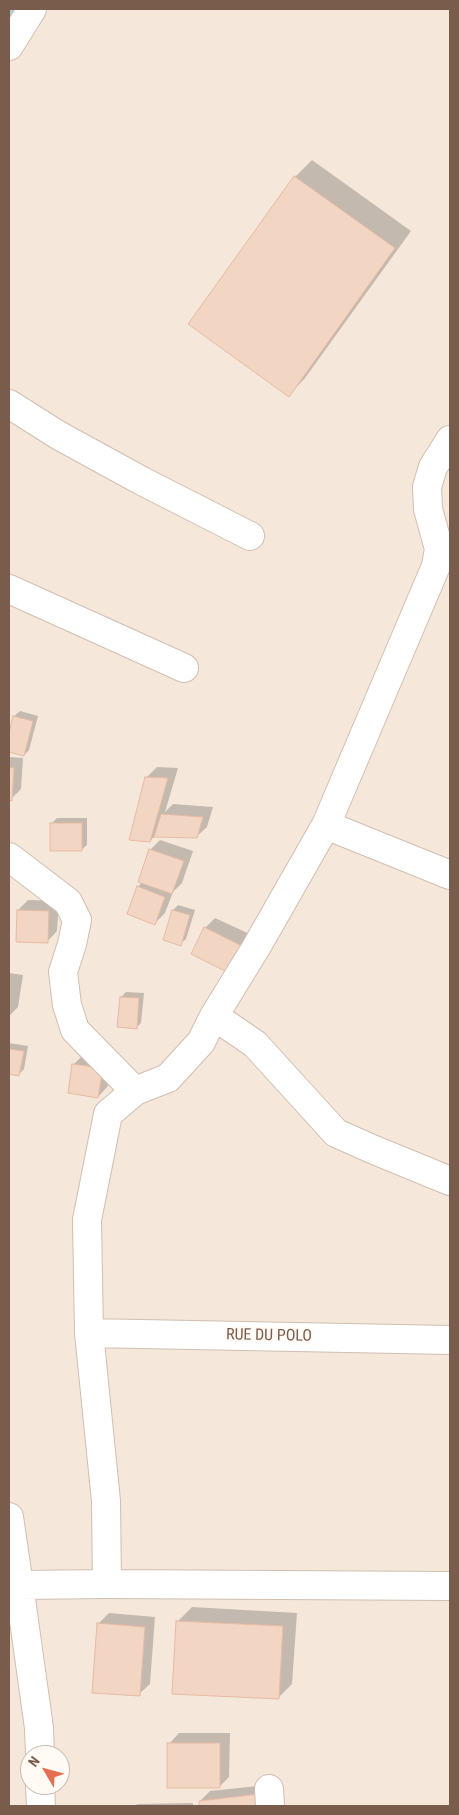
<!DOCTYPE html>
<style>
body{margin:0}
#map{position:relative;width:459px;height:1815px;overflow:hidden;background:#fdf6ec;font-family:"Roboto Condensed",sans-serif}
canvas{display:block}
.frame{position:absolute;inset:0;border:10px solid #7a5c4d;pointer-events:none}
.north{position:absolute;left:20px;top:1745px;width:50px;height:50px;box-sizing:border-box;background:#fffaf3;border:1px solid #cabbb1;border-radius:50%;rotate:307deg;font-size:14px;font-weight:700;line-height:20px;text-align:center;color:#7a5c4d}
.north::after{content:'';display:block;margin:auto;width:18px;height:22px;background:#e76f51;clip-path:polygon(50% 0,100% 100%,50% 72%,0 100%)}
</style>
<div id="map">
<canvas width="459" height="1815"></canvas>
<div class="frame"></div>
<div class="north">N</div>
</div>
<script>
const g = document.querySelector('canvas').getContext('2d');
g.lineJoin = 'round';
function fill(path, color) {
  g.fillStyle = color;
  g.fill(path, 'evenodd');
}
function poly(rows) {
  const path = new Path2D();
  for (const r of rows) {
    path.moveTo(r[0], r[1]);
    for (let i = 2; i < r.length; i += 2) path.lineTo(r[i], r[i + 1]);
  }
  return path;
}
function stroke(path, color, width, dash) {
  g.strokeStyle = color;
  g.lineWidth = width;
  g.lineCap = dash ? 'butt' : 'round';
  g.setLineDash(dash || []);
  g.stroke(path);
}
function write(font, color, halo, rows, align = 'center') {
  g.font = font + ' "Roboto Condensed",sans-serif';
  g.lineWidth = 4;
  g.setLineDash([]);
  g.textBaseline = 'middle';
  g.strokeStyle = halo;
  g.fillStyle = color;
  for (const [text, x, y, turn = 0] of rows) {
    g.save();
    g.translate(x, y);
    g.rotate((+turn || 0) * Math.PI / 180);
    g.textAlign = isNaN(turn) ? turn : align;
    if (halo) g.strokeText(text, 0, 0);
    g.fillText(text, 0, 0);
    g.restore();
  }
}
fill(poly([
 [9,9,450,9,450,1806,9,1806],
 [30,1755,60,1755,60,1785,30,1785]
]), '#f5e8da');
fill(poly([
 [312,160,411,231,305,378,289,395,189,323,295,177],
 [20,711,38,716,29,750,24,755,9,751,9,738,14,716],
 [9,757,23,758,21,789,11,799,9,799],
 [157,767,178,768,165,812,173,804,213,807,207,827,196,837,155,836,150,841,146,778],
 [57,818,87,818,87,845,81,850,51,824],
 [160,840,193,851,182,883,173,892,165,913,155,923,138,887,142,882,150,850],
 [28,900,59,901,57,931,47,942,18,910],
 [178,905,195,910,186,939,180,944,173,910],
 [215,918,254,936,241,962,205,928],
 [9,973,23,975,18,1007,9,1016],
 [126,992,144,993,141,1023,136,1028,119,1026,121,997],
 [9,1043,28,1046,24,1069,19,1074,9,1073],
 [84,1054,113,1058,108,1086,98,1097,69,1092,74,1064],
 [192,1607,297,1613,292,1684,278,1698,178,1621],
 [109,1613,155,1617,150,1684,139,1694,99,1623],
 [179,1733,230,1733,229,1777,219,1787,169,1744],
 [277,1784,279,1806,200,1806,200,1801,210,1791],
 [193,1803,193,1806,135,1806,137,1804]
]), '#0003');
stroke(poly([
 [9,19,17,9]
]), '#a5d3da', 9);
const building = poly([
 [294,176,395,248,289,397,188,324,294,176],
 [13,716,33,721,24,756,9,752,9,733,13,716],
 [9,767,14,768,12,801,9,800,9,767],
 [145,777,168,778,150,842,129,840,145,777],
 [161,814,203,817,197,838,154,837,161,814],
 [50,823,82,823,82,851,50,851,50,823],
 [149,849,184,861,172,894,138,882,149,849],
 [137,886,165,897,155,925,127,914,137,886],
 [17,910,49,911,48,943,16,942,17,910],
 [172,910,190,915,181,946,163,940,172,910],
 [204,927,244,947,231,974,191,954,204,927],
 [120,997,139,998,137,1029,117,1027,120,997],
 [9,1049,24,1051,19,1076,9,1074,9,1049],
 [72,1064,103,1068,98,1098,68,1093,72,1064],
 [176,1621,283,1626,279,1699,172,1694,176,1621],
 [97,1623,145,1627,140,1696,92,1693,97,1623],
 [167,1743,220,1743,220,1788,167,1788,167,1743],
 [267,1793,268,1806,199,1806,199,1801,267,1793]
]);
fill(building, '#f3d5c3');
stroke(building, '#e6bba3', 1);
const minor = poly([
 [9,46,32,9],
 [9,404,58,435,142,481,250,536],
 [9,589,184,668],
 [326,825,450,875],
 [9,857,68,902,77,920,72,944,63,972,67,1005,75,1030,135,1091],
 [214,1016,255,1044,336,1133,372,1149,450,1181],
 [89,1333,450,1340],
 [9,1517,19,1585],
 [107,1584,106,1501,89,1333,87,1220,108,1114,135,1091,168,1078,201,1042,214,1016,257,946,326,825,436,566,439,549,428,509,427,487,433,467,450,440],
 [40,1755,39,1728,19,1585,107,1584,450,1586],
 [40,1785,41,1806],
 [269,1789,270,1806]
]);
stroke(minor, '#d1beb0', 30);
stroke(minor, '#fff', 28);
write('16px', '#7a5c4d', '#fffaf3', [
 ["RUE DU POLO",269,1336,1]
]);
</script>
